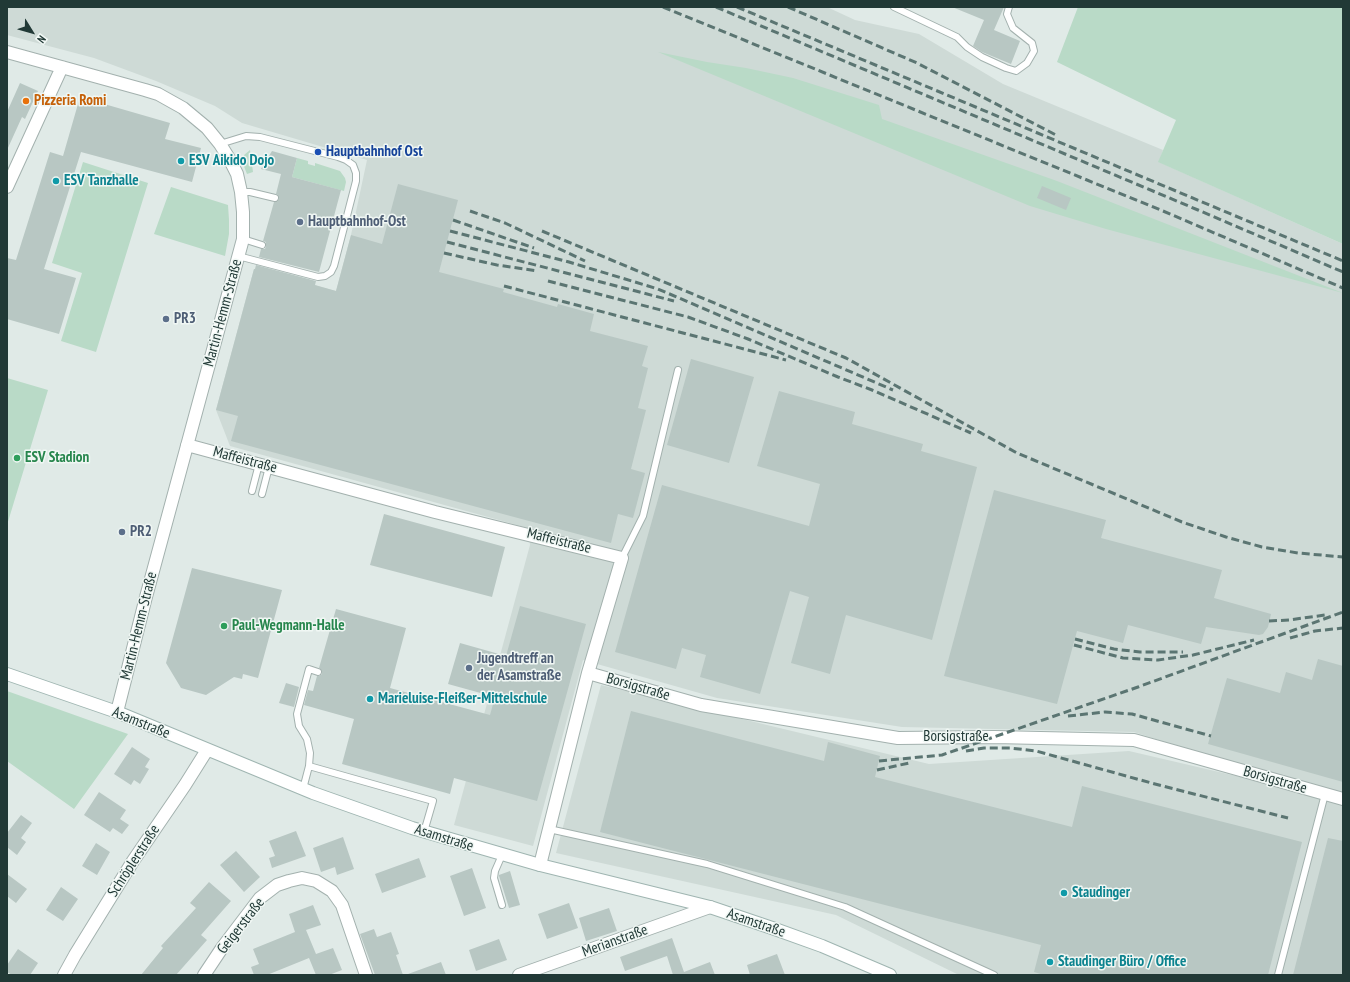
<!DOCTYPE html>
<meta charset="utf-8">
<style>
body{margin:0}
#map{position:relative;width:1350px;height:982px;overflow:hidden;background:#e0eae7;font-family:"PT Sans Narrow",sans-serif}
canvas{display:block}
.frame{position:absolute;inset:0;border:8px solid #213936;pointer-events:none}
.north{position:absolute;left:12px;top:12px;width:40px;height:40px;-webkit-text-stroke:3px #f0f7f4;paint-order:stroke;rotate:127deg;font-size:11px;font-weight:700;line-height:16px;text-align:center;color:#213936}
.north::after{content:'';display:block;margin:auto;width:14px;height:18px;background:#213936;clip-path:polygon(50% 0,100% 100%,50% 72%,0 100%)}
</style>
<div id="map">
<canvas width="1350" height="982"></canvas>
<div class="frame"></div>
<div class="north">N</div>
</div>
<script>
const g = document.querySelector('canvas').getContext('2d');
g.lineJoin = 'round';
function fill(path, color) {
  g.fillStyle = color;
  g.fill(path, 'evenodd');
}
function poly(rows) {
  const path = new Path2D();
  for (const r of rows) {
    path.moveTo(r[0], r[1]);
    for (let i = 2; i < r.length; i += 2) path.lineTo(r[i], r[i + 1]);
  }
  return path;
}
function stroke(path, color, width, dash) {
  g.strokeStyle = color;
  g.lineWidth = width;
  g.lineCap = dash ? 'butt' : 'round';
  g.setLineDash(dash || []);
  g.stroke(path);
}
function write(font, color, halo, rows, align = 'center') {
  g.font = font + ' "PT Sans Narrow",sans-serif';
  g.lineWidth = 3;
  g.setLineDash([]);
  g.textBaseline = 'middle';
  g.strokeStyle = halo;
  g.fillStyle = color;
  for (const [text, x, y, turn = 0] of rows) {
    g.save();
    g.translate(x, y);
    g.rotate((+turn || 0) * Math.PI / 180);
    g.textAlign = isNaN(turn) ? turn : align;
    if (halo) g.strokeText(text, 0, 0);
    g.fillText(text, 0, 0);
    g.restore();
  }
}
fill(poly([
 [7,7,827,7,855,20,919,34,1003,84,1163,150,1159,162,1343,244,1343,975,1276,975,1325,794,1134,732,902,727,717,698,583,660,533,846,454,825,530,545,528,528,230,446,216,410,254,269,336,291,351,235,367,160,242,123,215,106,156,81,94,58,7,35],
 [601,685,929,764,1129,751,1322,796,1275,975,959,975,836,915,556,853]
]), '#cedad6');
fill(poly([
 [1078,7,1343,7,1343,244,1158,162,1176,120,1057,62],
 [658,52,707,62,746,68,793,78,879,105,882,119,1057,181,1343,293,1106,229,1030,206],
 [250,150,253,172,247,174,243,164,243,160,244,155],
 [297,158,308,161,308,164,315,166,315,163,340,171,345,178,346,182,344,191,292,177],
 [83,162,148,183,96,352,61,341,82,273,52,263],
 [171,187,228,205,229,220,229,234,225,256,154,234],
 [7,378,48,390,7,525],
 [7,691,128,734,74,809,7,761]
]), '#b9dac7');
fill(poly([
 [952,7,1004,7,994,30,1020,41,1011,64,982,52,973,46,984,20],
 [20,83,38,91,25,119,22,117,7,150,7,112],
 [80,97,170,123,165,139,201,148,192,182,81,152,44,269,76,278,59,334,7,319,7,258,16,260,50,152,63,156],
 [272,151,297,158,292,177,341,190,319,272,259,257,261,249,265,249,266,246,266,242,263,241,274,202,277,202,279,199,278,195,276,194,281,174,261,169],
 [398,184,458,200,439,272,504,289,503,292,557,307,558,304,594,314,590,331,648,346,642,366,648,368,638,408,646,410,631,469,645,473,633,518,618,514,611,543,231,441,238,416,216,410,254,269,255,269,256,265,316,281,315,285,336,291,351,235,382,244],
 [1042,186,1071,198,1066,210,1037,198],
 [691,359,754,377,729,463,667,445],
 [779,391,855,412,852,424,923,444,921,451,977,467,932,640,846,615,830,674,791,663,809,597,790,591,760,694,700,677,706,655,682,648,676,669,615,652,662,485,809,526,820,484,757,466],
 [994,490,1106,520,1101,538,1222,570,1214,598,1271,614,1268,627,1263,634,1259,635,1206,627,1201,644,1128,625,1123,643,1077,631,1057,704,944,676],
 [384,514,505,547,492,597,370,565],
 [192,568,282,590,258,678,243,674,242,679,234,677,206,695,181,688,166,663],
 [520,606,586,624,537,801,454,778,450,794,342,764,354,719,304,705,308,690,313,691,317,676,319,676,322,674,322,671,319,668,336,609,406,628,390,688,490,715,495,697,448,684,460,643,506,656],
 [1318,659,1343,666,1343,782,1208,744,1227,678,1280,693,1286,672,1312,680],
 [286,683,299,687,294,707,279,703],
 [631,711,824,761,828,742,880,756,875,777,1072,827,1082,786,1302,842,1268,975,1044,975,1034,972,1041,945,600,832],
 [132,747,150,759,145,767,149,769,140,784,134,780,131,785,114,774],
 [99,792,126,810,120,819,129,825,122,834,113,828,110,832,84,815],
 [21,815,32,823,21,838,26,842,17,855,7,847,7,833],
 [296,831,306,856,272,868,269,858,275,856,269,841],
 [343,837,354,869,337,875,335,867,321,872,313,848],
 [1328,838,1343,841,1343,975,1293,975],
 [96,843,110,852,97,875,82,866],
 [236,851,260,877,244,892,220,865],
 [419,858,426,877,382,893,375,874],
 [472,868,486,908,464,916,450,876],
 [510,871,520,905,509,908,499,876,499,875],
 [7,874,27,889,16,903,7,896],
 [209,882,231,901,201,935,207,940,176,975,141,975,163,948,161,946,196,908,190,903],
 [61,887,78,899,63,921,46,910],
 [569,903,578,928,547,939,538,914],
 [313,905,321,925,306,930,316,954,333,948,342,970,329,975,316,975,309,958,267,975,254,975,251,967,259,964,253,949,295,932,289,914],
 [609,908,617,931,586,941,579,918],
 [374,929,377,937,391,932,399,954,396,955,403,975,375,975,360,934],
 [672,938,684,972,710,962,715,975,673,975,667,956,625,971,620,957],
 [499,939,507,960,476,971,469,950],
 [18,949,38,963,30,975,12,975,7,972,7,965],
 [777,954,785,975,750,975,747,965],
 [441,962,446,975,408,975,408,974]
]), '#b8c7c3');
const lane = poly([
 [894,7,957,37,967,47,982,57,1006,68,1016,71,1027,63,1034,51,1032,43,1013,28,1007,14,1009,7],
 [220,144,246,136,260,137,338,157,346,160,353,165,356,173,356,181,334,266,331,272,325,276,318,277,238,256],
 [241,192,250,192,275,198],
 [243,239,262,245],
 [252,491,259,464],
 [262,494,269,467],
 [622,558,643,516,678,370],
 [309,766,433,801,424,832],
 [303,789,309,766,310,753,307,739,299,726,297,714,309,669,318,672],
 [549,829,707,864,845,907,994,975],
 [502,855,495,871,494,878,502,905],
 [1278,975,1325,794]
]);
const street = poly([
 [7,52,145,90,158,94,183,108,207,128,220,144,230,160,237,174,241,192,243,212,243,239,146,597,117,712],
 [7,187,62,67],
 [187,445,435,512,622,558,588,673,540,865],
 [588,673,701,705,898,738,994,737,1134,740,1343,799],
 [64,975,75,955,133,861,185,785,207,750],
 [204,975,222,948,260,898,277,885,289,881,302,878,316,881,332,891,342,905,366,975],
 [519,975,710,907]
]);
const secondary = poly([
 [7,674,117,712,313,793,412,828,540,865,710,907,772,928,822,946,890,975]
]);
stroke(lane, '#a3b1ae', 8);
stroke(street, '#a3b1ae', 14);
stroke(secondary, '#9fb5b1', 14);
stroke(lane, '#fff', 6);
stroke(street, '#fff', 12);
stroke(secondary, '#fff', 12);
stroke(poly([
 [663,7,1163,211,1343,288],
 [716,7,1198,210,1343,272],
 [737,7,1343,261],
 [788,7,917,63,1056,135],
 [470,211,505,223,585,261],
 [453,220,534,248],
 [450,231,569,262,658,289,893,390],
 [542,231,846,358,1017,453,1182,522,1226,537,1262,547,1298,553,1343,557],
 [447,242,674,301],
 [444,253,497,265,538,271],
 [548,281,688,317,748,339,838,377,872,390,971,433],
 [504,286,786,360],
 [1269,621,1289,620,1325,615],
 [1290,638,1315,631,1343,628],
 [1075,639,1114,649,1140,652,1183,652],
 [1074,645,1123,658,1158,660,1193,655,1254,640],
 [1068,716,1105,712,1132,714,1211,736],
 [966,751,984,748,1010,748,1036,751,1155,784,1288,818],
 [879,761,942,755,1138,687,1343,612],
 [877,770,909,763]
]), '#5b7572', 3, [8, 4]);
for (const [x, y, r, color] of [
 [26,101,4,"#e8710a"],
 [318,152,4,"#1a4fb4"],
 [181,161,4,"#0f9aa8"],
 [56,181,4,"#0f9aa8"],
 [300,222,4,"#5c6f8a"],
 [166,319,4,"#5c6f8a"],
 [17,458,4,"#2e9e5b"],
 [122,532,4,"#5c6f8a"],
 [224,626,4,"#2e9e5b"],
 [469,668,4,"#5c6f8a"],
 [370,699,4,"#0f9aa8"],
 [1064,893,4,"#0f9aa8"],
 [1050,962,4,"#0f9aa8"]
]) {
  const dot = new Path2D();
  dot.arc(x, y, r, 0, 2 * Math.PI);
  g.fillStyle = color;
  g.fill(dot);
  stroke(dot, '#f0f7f4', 1.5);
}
write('bold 15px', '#c56008', '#f0f7f4', [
 ["Pizzeria Romi",34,101]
], 'left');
write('bold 15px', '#164399', '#f0f7f4', [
 ["Hauptbahnhof Ost",326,152]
], 'left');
write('bold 15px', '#0d838f', '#f0f7f4', [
 ["ESV Aikido Dojo",189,161],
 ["ESV Tanzhalle",64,181],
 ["Marieluise-Fleißer-Mittelschule",378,699],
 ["Staudinger",1072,893],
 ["Staudinger Büro / Office",1058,962]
], 'left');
write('bold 15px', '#4e5e75', '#f0f7f4', [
 ["Hauptbahnhof-Ost",308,222],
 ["PR3",174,319],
 ["PR2",130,532],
 ["Jugendtreff an",477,659],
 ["der Asamstraße",477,676]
], 'left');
write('15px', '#213936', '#f0f7f4', [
 ["Martin-Hemm-Straße",223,313,-75],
 ["Maffeistraße",245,460,15],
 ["Maffeistraße",559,541,14],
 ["Martin-Hemm-Straße",139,626,-76],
 ["Borsigstraße",638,687,16],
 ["Asamstraße",141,723,22],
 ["Borsigstraße",956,737],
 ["Borsigstraße",1275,780,16],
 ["Asamstraße",444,838,17],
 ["Schröplerstraße",134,861,-57],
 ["Asamstraße",756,923,19],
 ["Geigerstraße",241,926,-52],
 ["Merianstraße",615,941,-20]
]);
write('bold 15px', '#27864d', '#f0f7f4', [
 ["ESV Stadion",25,458],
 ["Paul-Wegmann-Halle",232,626]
], 'left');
</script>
